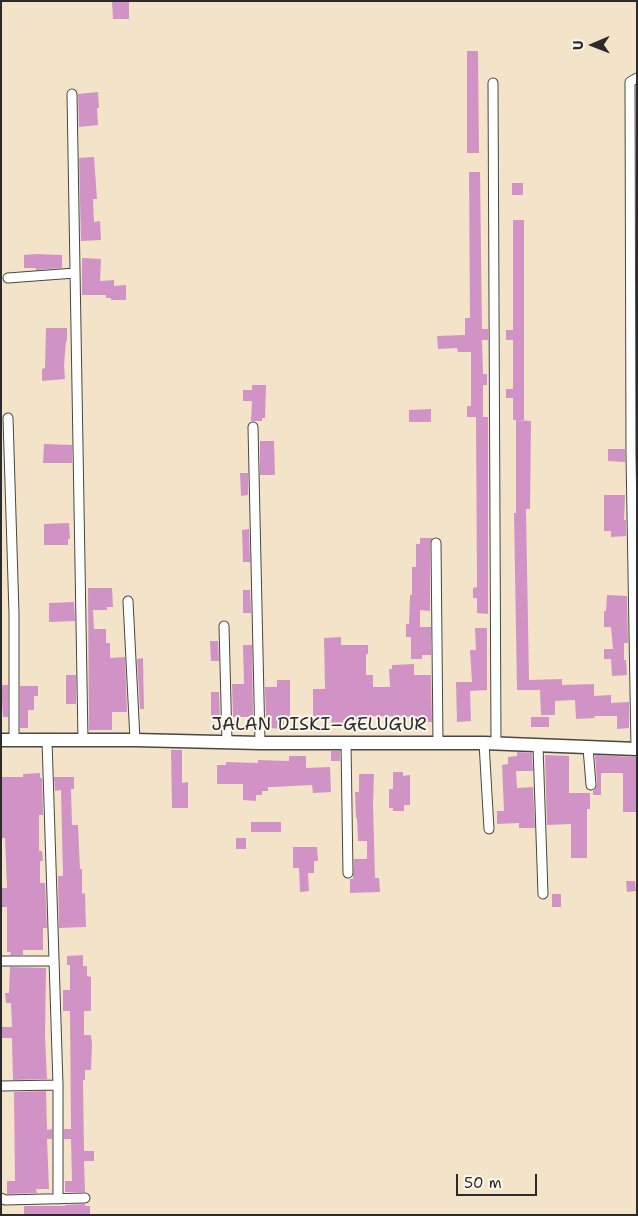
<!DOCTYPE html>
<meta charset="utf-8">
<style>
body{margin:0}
#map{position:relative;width:638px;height:1216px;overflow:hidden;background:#f3e4c9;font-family:"Shantell Sans",sans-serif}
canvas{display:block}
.frame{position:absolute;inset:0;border:2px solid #2b2b2b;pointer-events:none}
.north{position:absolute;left:568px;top:20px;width:50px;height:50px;-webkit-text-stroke:4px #fbf7ec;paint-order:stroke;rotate:269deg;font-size:14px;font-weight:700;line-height:20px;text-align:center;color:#2b2b2b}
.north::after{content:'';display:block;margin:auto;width:18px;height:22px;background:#2b2b2b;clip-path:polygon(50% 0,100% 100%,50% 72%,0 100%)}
.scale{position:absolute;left:456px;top:1174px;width:81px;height:22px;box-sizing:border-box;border:2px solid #2b2b2b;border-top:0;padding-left:6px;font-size:15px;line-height:18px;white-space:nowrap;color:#2b2b2b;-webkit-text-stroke:4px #fbf7ec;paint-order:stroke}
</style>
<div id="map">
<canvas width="638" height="1216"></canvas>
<div class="frame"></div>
<div class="north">U</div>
<div class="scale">50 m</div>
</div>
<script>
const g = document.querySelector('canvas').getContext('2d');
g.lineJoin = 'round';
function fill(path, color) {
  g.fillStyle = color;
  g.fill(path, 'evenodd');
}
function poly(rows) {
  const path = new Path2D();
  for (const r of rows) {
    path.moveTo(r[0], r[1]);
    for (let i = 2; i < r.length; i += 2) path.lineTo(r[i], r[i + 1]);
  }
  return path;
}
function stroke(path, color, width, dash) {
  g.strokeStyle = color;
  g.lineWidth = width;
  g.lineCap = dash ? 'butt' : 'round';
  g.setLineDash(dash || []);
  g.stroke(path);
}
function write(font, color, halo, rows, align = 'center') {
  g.font = font + ' "Shantell Sans",sans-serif';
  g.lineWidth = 4;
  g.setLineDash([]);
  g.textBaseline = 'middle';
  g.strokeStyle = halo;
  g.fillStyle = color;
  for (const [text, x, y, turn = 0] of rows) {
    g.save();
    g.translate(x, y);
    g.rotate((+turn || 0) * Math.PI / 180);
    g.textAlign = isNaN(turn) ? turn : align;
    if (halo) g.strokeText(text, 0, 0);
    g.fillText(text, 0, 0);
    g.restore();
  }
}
fill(poly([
 [112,1,129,1,129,19,113,19],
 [467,51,478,51,479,153,467,153],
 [98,92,99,108,97,108,98,125,79,127,78,94],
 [94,157,97,199,93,199,94,222,100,221,101,240,81,241,79,158],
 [469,172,480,172,482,329,488,329,488,340,482,340,483,374,487,374,487,385,483,385,483,417,467,417,467,406,471,406,471,352,458,352,457,348,438,349,437,336,465,335,465,318,470,318],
 [512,183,523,183,523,195,512,195],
 [513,220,524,220,524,420,513,420,513,398,506,398,506,389,513,389,513,340,506,340,506,330,513,330],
 [36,254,62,255,62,268,36,270,36,268,24,268,24,255],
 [82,258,101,259,100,281,114,280,114,286,126,285,126,300,111,300,111,298,106,298,106,295,82,295],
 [46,328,67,328,67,341,66,341,64,365,65,379,42,381,42,369,45,368],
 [252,385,266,385,265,418,262,418,262,421,251,421,252,401,243,401,243,390,252,390],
 [431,409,431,422,409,422,409,410],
 [476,417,488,417,488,614,477,613,477,598,473,598,473,588,477,587],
 [516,420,531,421,530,509,526,509,529,680,562,679,562,685,594,684,594,696,611,695,611,703,629,702,629,728,617,729,617,716,594,716,595,718,576,719,575,700,555,701,555,715,541,715,540,690,517,690,514,513,516,513],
 [260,441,274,441,275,475,260,475],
 [44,444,72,445,72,463,43,463],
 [608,449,625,449,625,462,608,461],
 [240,473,248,473,248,495,241,496],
 [604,495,625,495,624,520,626,520,626,536,611,537,611,531,604,531],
 [69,523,70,539,68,539,68,545,44,545,44,524],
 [249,529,250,562,243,562,242,530],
 [420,538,433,538,430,543,430,611,420,610,420,627,431,627,431,655,422,655,422,659,411,659,411,637,406,637,406,624,409,624,410,595,412,595,412,567,416,567,416,544,420,544],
 [88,588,112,588,113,607,107,607,107,610,93,610,94,629,106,629,106,643,110,643,110,658,125,657,127,712,112,712,112,730,89,730],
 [243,590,250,590,251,613,243,613],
 [607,595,627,596,628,643,624,643,624,660,626,660,627,675,612,676,611,659,604,659,604,649,613,649,611,627,604,627,604,611,606,611],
 [74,602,75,621,49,622,49,603],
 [475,628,487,628,487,690,470,691,471,721,457,722,456,682,472,682,470,650,476,650],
 [341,637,341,645,368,645,368,654,366,654,366,675,373,675,373,687,390,687,389,669,392,669,392,665,414,664,414,675,431,675,432,722,423,722,423,717,359,716,359,720,347,720,347,726,332,726,331,717,313,716,313,689,325,689,324,638],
 [210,641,218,641,219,661,211,661],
 [243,645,252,645,253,717,233,717,232,684,244,684],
 [143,658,144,709,140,709,137,659],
 [66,675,76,675,76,704,66,704],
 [277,680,290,680,290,720,284,720,283,729,269,728,269,717,266,717,265,687,277,687],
 [1,685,8,685,8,717,3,717],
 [20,686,38,686,38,696,34,696,34,710,28,710,28,728,20,728],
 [211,692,219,692,220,720,216,720,216,716,211,716],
 [531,717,549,717,549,727,531,727],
 [171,750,182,750,182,783,188,782,188,808,172,808],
 [331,751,340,751,340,761,331,761],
 [517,752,532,753,533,771,516,771,517,788,533,787,535,828,519,828,519,823,497,824,497,811,504,811,502,765,508,764,508,757,517,756],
 [545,755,569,756,569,793,590,793,590,809,587,809,587,858,571,858,571,824,547,825],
 [595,755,637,757,637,812,623,812,623,773,601,773,601,795,593,795,593,791,596,788,597,784],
 [289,756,306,756,306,768,330,767,331,792,313,793,312,785,273,787,268,787,268,791,262,791,262,795,256,795,256,801,243,800,243,784,217,784,217,765,226,765,226,762,258,763,258,760,289,761],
 [393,772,403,772,403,776,410,775,410,805,404,805,404,811,393,811,393,808,389,808,389,789,393,789],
 [40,773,40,778,42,778,43,815,39,815,39,851,42,851,43,861,40,861,40,883,45,883,47,928,43,928,43,950,23,950,23,955,10,955,11,952,7,952,7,907,1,907,1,888,7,888,5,838,1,838,1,777,23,777,23,774],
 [359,774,374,774,373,805,375,878,379,878,380,892,350,893,350,879,353,879,354,859,367,859,367,841,358,841,357,818,356,818,355,792,359,792],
 [54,777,74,777,74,789,71,789,72,825,78,825,80,869,82,869,82,894,85,893,86,927,59,928,58,876,63,876,61,790,55,791],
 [251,822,281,822,281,832,251,832],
 [236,838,246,838,246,849,236,849],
 [293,847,317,847,318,861,314,861,314,873,308,873,309,891,300,892,299,868,293,868],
 [626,881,635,881,636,891,627,892],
 [552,894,561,894,561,907,552,907],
 [83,955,83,966,87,966,87,976,91,977,91,1011,84,1011,84,1035,91,1035,92,1044,91,1070,85,1070,85,1080,83,1080,84,1151,94,1151,94,1161,84,1161,85,1192,65,1192,65,1181,72,1181,71,1139,64,1139,64,1129,71,1129,70,1011,63,1011,63,990,70,990,70,965,67,965,67,956],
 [10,967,46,968,45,1036,47,1079,13,1080,12,1038,1,1038,1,1027,12,1027,11,1003,6,1003,5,993,9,993],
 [46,1091,47,1130,52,1129,52,1139,47,1139,49,1189,36,1189,37,1193,7,1194,7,1181,15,1181,14,1092],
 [85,1204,85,1206,90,1206,90,1215,24,1215,24,1206,65,1206,65,1205]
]), '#d193c5');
const minor = poly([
 [493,83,496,744],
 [72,94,83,740],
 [8,278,75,273],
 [8,418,14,614,14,740],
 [253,427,260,743],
 [436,543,438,743],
 [128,601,135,740],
 [224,626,227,742],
 [47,740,58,1085,58,1199],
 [346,743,348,873],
 [484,743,489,829],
 [538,746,543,894],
 [588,748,591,785],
 [636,749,631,455,630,82,637,78],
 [1,961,54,961],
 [1,1086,58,1085],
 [1,1198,5,1200,85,1198]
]);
const secondary = poly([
 [1,740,135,740,260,743,484,743,637,749]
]);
stroke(minor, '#494743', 11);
stroke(secondary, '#494743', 15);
stroke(minor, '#fff', 9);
stroke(secondary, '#fff', 12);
write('18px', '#2b2b2b', '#fbf7ec', [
 ["JALAN DISKI–GELUGUR",319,725]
]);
</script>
